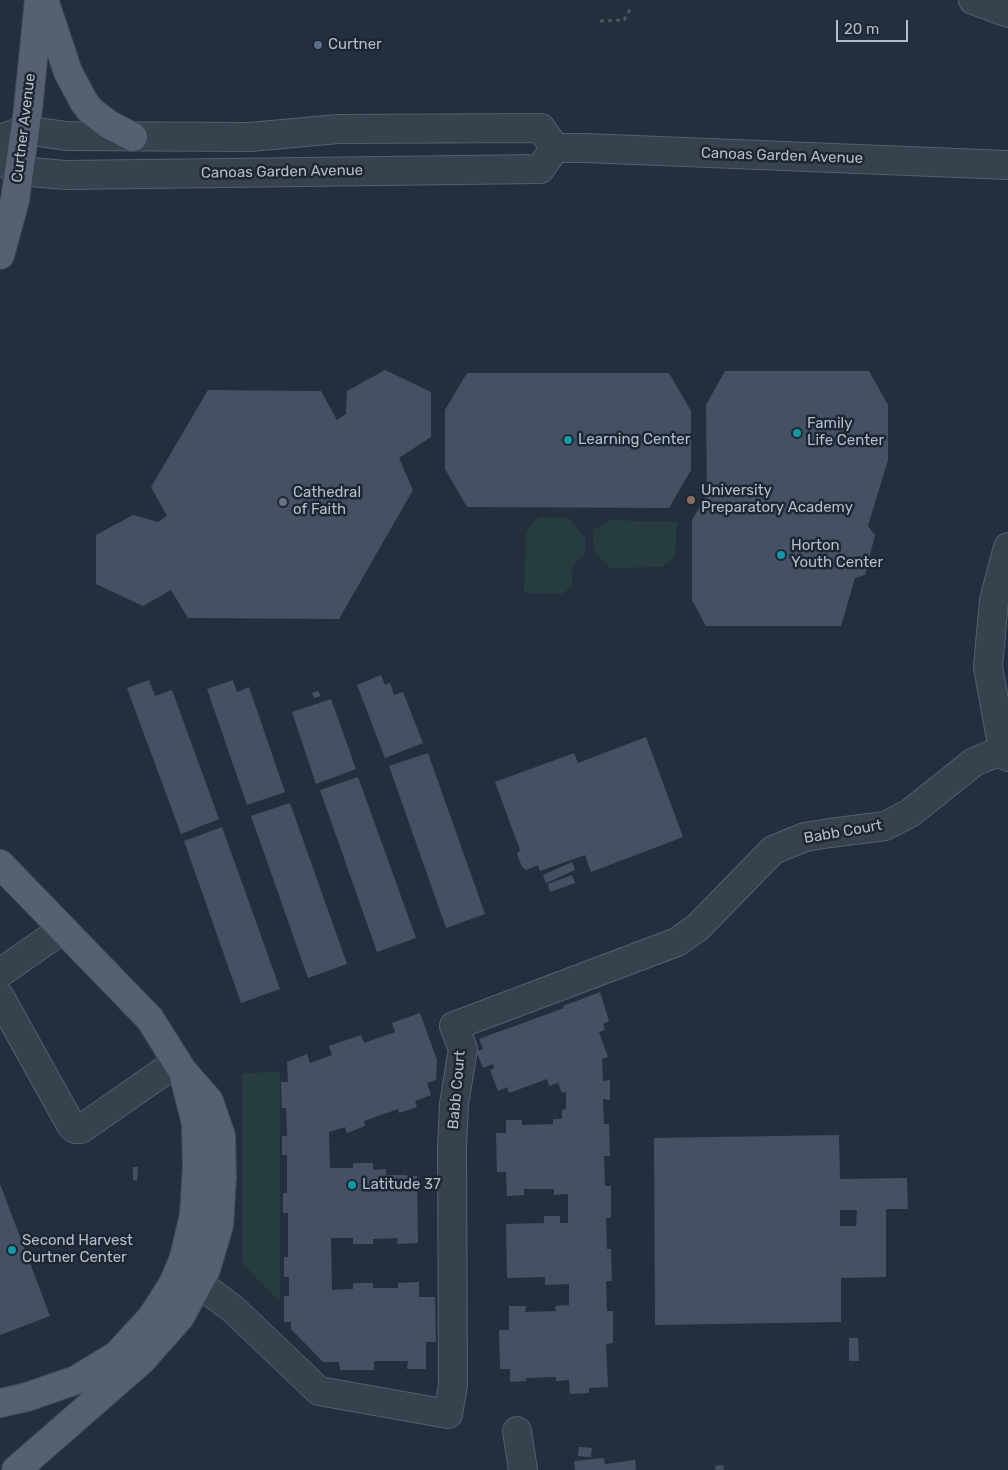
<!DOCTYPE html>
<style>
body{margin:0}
#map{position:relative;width:1008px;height:1470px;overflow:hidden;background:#242f3e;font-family:Rubik,sans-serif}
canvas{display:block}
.scale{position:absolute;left:836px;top:20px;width:72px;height:22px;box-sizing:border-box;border:2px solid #b4bcc9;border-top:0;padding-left:6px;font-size:15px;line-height:18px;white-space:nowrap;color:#b4bcc9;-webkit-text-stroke:4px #1d2633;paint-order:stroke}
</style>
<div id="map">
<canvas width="1008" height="1470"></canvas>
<div class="scale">20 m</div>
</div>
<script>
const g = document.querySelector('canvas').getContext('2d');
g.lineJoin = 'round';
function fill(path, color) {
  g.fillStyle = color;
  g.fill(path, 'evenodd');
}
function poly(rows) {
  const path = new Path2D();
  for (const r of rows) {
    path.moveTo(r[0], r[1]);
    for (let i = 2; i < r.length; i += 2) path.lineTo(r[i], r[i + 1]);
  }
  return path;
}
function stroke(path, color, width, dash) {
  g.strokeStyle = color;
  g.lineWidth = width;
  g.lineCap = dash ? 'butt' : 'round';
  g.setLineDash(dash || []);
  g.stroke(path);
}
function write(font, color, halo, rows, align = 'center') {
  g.font = font + ' Rubik,sans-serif';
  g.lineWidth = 5;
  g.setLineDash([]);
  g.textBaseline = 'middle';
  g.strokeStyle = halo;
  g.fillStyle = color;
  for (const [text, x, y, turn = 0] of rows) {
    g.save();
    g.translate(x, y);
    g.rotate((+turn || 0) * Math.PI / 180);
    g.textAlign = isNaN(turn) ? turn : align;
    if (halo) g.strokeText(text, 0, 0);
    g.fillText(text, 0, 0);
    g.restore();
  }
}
fill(poly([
 [539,517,568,518,585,537,585,554,575,562,571,574,573,586,562,594,524,593,526,531],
 [610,520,677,522,675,557,663,567,610,568,606,563,594,553,593,530],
 [280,1072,280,1302,242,1263,242,1073]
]), '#263c3f');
fill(poly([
 [385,370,431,392,431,437,399,458,413,490,339,619,188,618,171,590,143,606,96,584,96,535,133,515,158,522,167,516,151,487,208,390,321,391,337,420,346,414,347,391],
 [725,371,869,371,888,405,888,460,868,526,875,535,865,575,855,578,841,626,706,626,692,600,692,520,707,494,706,405],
 [467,373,669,373,691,411,691,470,669,508,467,507,445,469,445,410],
 [381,675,385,685,390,683,394,695,403,692,423,743,385,758,357,685],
 [149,680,155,696,172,690,219,819,181,834,127,688],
 [233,680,237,692,249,687,285,792,247,805,207,689],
 [318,691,321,696,314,698,312,693],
 [331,699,356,769,316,784,292,712],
 [646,737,683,837,591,872,585,855,540,871,538,865,526,870,522,867,517,854,520,850,495,782,574,753,578,763],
 [428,753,485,914,446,928,389,766],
 [358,777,416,938,377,952,320,790],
 [290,803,347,964,308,978,251,816],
 [222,827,280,989,241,1003,184,841],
 [572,862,575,870,546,883,543,875],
 [572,875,575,883,550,892,548,884],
 [600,992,609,1021,603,1024,605,1030,599,1032,608,1057,602,1059,603,1081,610,1080,610,1100,603,1099,604,1124,609,1124,610,1156,604,1156,605,1186,611,1186,611,1218,606,1218,607,1249,611,1249,612,1281,606,1281,607,1311,613,1311,613,1343,606,1344,608,1387,589,1388,589,1393,570,1394,569,1380,556,1381,556,1377,526,1378,526,1381,510,1382,510,1369,500,1369,499,1330,509,1330,509,1306,526,1306,525,1312,556,1311,555,1306,569,1305,569,1284,545,1285,545,1277,507,1278,506,1224,544,1223,544,1216,560,1216,560,1223,568,1223,568,1194,554,1195,554,1189,524,1189,524,1195,507,1196,506,1172,497,1172,496,1133,506,1133,506,1120,522,1120,522,1125,553,1124,553,1119,562,1119,562,1110,566,1109,566,1092,562,1093,558,1083,549,1086,547,1079,509,1093,507,1087,498,1091,490,1070,494,1068,493,1064,483,1068,476,1051,483,1049,479,1039,564,1008,563,1006],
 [420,1013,437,1060,436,1080,427,1083,431,1095,415,1101,417,1107,399,1113,398,1109,364,1121,365,1126,347,1133,345,1127,329,1132,330,1168,353,1168,353,1163,373,1163,373,1170,386,1169,386,1175,407,1175,407,1176,417,1176,418,1243,397,1244,398,1238,373,1239,373,1244,353,1244,353,1238,331,1238,332,1290,353,1289,353,1283,373,1283,373,1288,398,1288,398,1283,419,1282,419,1297,435,1297,436,1342,426,1342,426,1369,407,1369,408,1361,374,1361,374,1370,340,1370,339,1362,323,1362,291,1329,291,1322,284,1322,284,1296,289,1296,289,1277,284,1277,284,1257,288,1257,288,1213,283,1213,283,1193,287,1193,287,1155,282,1155,282,1136,287,1136,286,1108,282,1108,281,1082,288,1082,287,1062,307,1054,310,1063,332,1055,329,1046,361,1035,364,1043,395,1032,392,1023],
 [839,1135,840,1179,907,1178,908,1209,886,1209,886,1277,841,1278,841,1322,655,1325,654,1138],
 [840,1210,857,1210,856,1226,840,1226],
 [133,1167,138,1167,137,1181,133,1180],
 [0,1184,50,1316,0,1335],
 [849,1338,858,1338,859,1361,849,1361],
 [579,1447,592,1448,591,1457,578,1456],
 [604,1458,605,1464,635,1460,636,1470,575,1470,574,1461],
 [723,1465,724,1470,716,1470,715,1466]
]), '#455162');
const minor = poly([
 [973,0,1008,13],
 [0,139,25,130,66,136,250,137,338,129,541,128,555,148],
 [555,148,585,148,1008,165],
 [0,160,19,171,66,175,540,169,555,148],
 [1008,547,994,600,988,667,1003,750,1008,757],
 [0,973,63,929],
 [0,997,71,1125,75,1129,81,1129,177,1062],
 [198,1283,233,1309,319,1391,448,1414,453,1385,452,1149,454,1104,463,1049,454,1026,677,942,698,927,773,850,805,837,830,833,885,826,910,813,974,762,1003,750],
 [517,1431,523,1470]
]);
const major = poly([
 [44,0,68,72,84,102,91,111,108,124,133,137],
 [0,255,15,200,28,109,39,0],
 [0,864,150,1019,182,1070,209,1101,221,1136,222,1177,219,1225,206,1269,180,1317,141,1361,16,1470],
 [0,1403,27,1397,76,1380,117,1355,152,1317,173,1284,184,1258,194,1215,197,1167,196,1123,184,1076]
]);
stroke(minor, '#565f6c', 30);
stroke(major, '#414a57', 30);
stroke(poly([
 [600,21,624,20,632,6]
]), '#44595c', 3, [4, 4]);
stroke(minor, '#38414e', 28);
stroke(major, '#56606e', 28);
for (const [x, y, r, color] of [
 [318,45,5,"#5c6f8a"],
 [797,433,5,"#0f9aa8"],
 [568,440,5,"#0f9aa8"],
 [691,500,5,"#8d6e63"],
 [283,502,5,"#6b7280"],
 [781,555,5,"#0f9aa8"],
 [352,1185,5,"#0f9aa8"],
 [12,1250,5,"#0f9aa8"]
]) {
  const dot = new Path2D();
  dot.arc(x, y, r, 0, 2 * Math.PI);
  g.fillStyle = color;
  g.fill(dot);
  stroke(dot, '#1d2633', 2);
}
write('15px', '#b4bcc9', '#1d2633', [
 ["Curtner",328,45],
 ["Family",807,424],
 ["Life Center",807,441],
 ["Learning Center",578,440],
 ["University",701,491],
 ["Preparatory Academy",701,508],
 ["Cathedral",293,493],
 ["of Faith",293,510],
 ["Horton",791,546],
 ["Youth Center",791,563],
 ["Latitude 37",362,1185],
 ["Second Harvest",22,1241],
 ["Curtner Center",22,1258]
], 'left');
write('15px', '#b4bcc9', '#1d2633', [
 ["Curtner Avenue",24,128,-83],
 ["Canoas Garden Avenue",782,156,2],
 ["Canoas Garden Avenue",282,172,-1],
 ["Babb Court",843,832,-10],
 ["Babb Court",457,1090,-85]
]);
</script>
